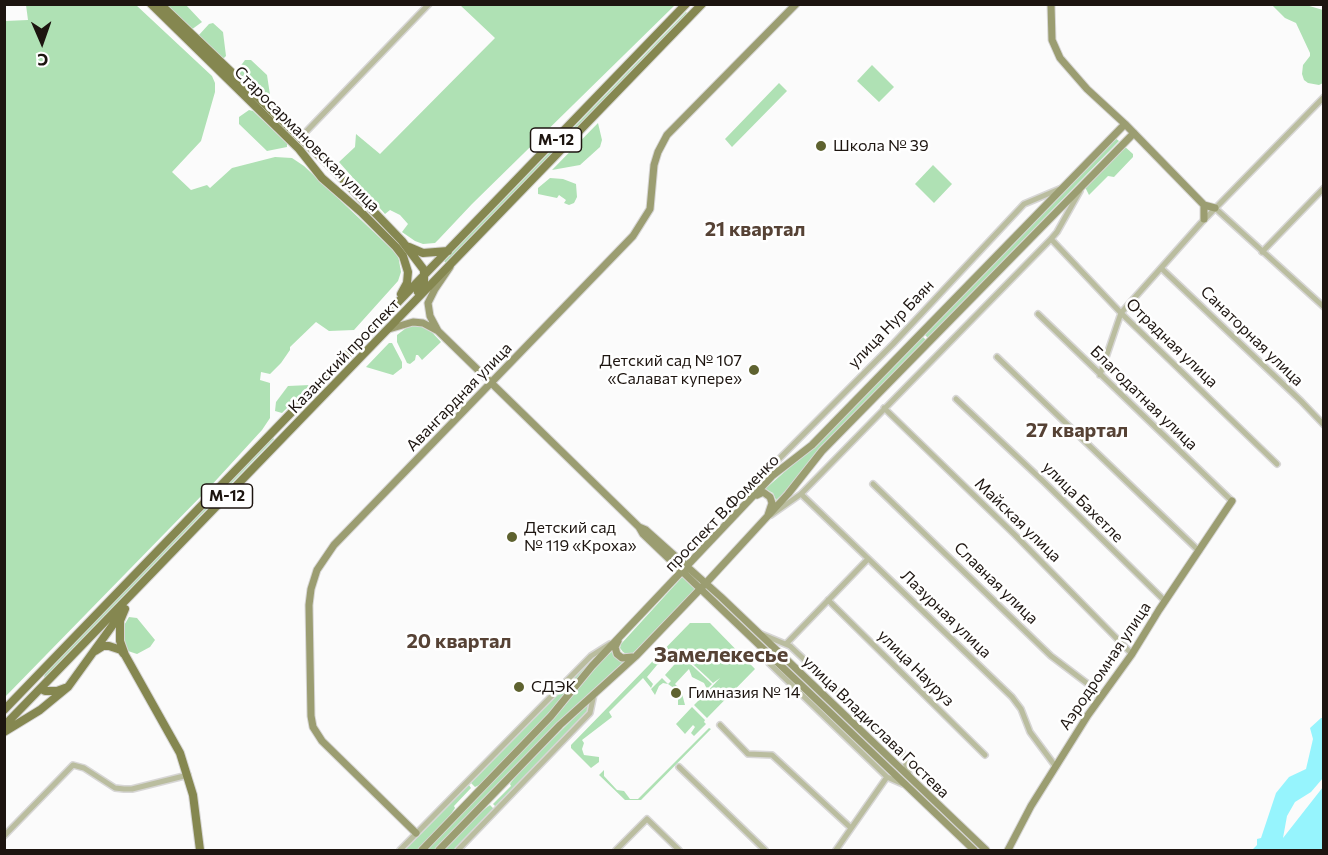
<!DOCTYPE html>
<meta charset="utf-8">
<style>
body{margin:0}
#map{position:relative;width:1328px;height:855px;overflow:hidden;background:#fbfbfb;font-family:Commissioner,sans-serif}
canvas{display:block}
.frame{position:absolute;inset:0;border:6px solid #1d1510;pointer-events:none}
.north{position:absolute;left:12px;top:12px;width:60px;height:60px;-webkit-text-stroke:4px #fff;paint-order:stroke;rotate:178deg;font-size:16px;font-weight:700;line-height:24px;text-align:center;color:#1d1510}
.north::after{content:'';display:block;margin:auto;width:21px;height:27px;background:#1d1510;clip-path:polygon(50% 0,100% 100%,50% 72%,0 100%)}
</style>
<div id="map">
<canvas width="1328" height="855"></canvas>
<div class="frame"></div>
<div class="north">С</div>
</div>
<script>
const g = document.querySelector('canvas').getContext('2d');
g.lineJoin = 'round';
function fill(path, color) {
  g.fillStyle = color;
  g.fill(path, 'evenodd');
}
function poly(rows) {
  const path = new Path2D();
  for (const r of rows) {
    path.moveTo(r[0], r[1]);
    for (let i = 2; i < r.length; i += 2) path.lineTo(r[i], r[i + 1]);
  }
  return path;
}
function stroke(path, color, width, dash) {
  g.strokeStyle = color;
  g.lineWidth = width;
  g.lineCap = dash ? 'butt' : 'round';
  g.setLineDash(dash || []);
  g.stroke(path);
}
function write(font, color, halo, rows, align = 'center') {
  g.font = font + ' Commissioner,sans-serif';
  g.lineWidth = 5;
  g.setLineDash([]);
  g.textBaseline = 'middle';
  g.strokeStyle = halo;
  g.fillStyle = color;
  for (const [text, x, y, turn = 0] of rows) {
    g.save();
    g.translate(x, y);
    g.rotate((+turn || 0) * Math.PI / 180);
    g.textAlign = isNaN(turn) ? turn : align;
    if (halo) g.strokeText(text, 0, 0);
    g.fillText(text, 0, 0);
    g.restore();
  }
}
fill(poly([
 [26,5,136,5,212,76,215,83,215,92,201,141,172,172,191,190,207,185,210,188,232,168,275,157,292,158,304,166,398,255,401,272,398,281,354,330,329,331,316,322,290,347,290,350,281,363,270,374,261,372,260,380,270,383,270,418,262,430,208,489,5,697,5,21,28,20],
 [163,5,186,5,202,22,191,30],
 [460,5,675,5,472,204,439,239,435,243,423,244,415,241,402,232,408,224,400,215,390,210,385,214,339,162,355,147,356,134,380,154,495,38],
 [1272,5,1306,5,1323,10,1323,83,1319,85,1308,83,1304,80,1302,74,1303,65,1310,56,1310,53,1296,23,1285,18],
 [686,12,687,13,446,263,444,261],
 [213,23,223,32,226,56,222,60,198,36,209,24],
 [245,60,251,60,267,75,272,108,236,72],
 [872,65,894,87,879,102,857,81],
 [779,83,787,91,732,147,725,139],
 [249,110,253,111,287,143,287,147,267,151,239,124,239,117],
 [598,123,602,140,600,147,580,165,552,170],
 [1114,137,1119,141,928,338,924,334],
 [1123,145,1133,154,1133,157,1114,177,1108,176,1089,195,1085,187],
 [933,165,952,184,934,203,915,184],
 [550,178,563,179,576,184,577,197,574,203,569,205,564,203,566,200,559,195,557,198,538,194,538,188],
 [410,325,427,327,441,342,422,360,418,355,416,355,415,360,410,364,407,363,397,342,397,335],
 [922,336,926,340,818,452,789,489,776,500,773,493,765,489,813,447],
 [389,343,392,343,402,362,402,368,393,375,366,367],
 [310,385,282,413,275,411,276,402,288,386],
 [273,438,274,439,44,678,45,673],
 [684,575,697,587,632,654,628,655,623,652,620,648,621,644],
 [129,617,137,618,155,640,150,647,137,654,128,651,123,640,123,627],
 [690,623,710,623,755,669,707,718,694,705,703,696,705,697,704,695,720,678,713,683,708,678,683,655,689,649,688,648,672,664,666,661,657,665,647,677,653,684,651,688,643,678,609,712,612,717,582,740,584,743,582,749,584,755,599,757,599,762,591,768,571,748,571,745],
 [614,650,625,660,621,664,560,721,434,850,425,850,562,709,602,660],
 [598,654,545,719,485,782,475,787,471,783,591,658],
 [682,656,712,684,707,689,704,683,692,677,689,669,675,684,681,690,685,705,678,705,678,691,668,684,663,683,659,686,655,695,651,689,662,678,668,684,671,681,665,675],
 [590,702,587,714,497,808,493,804,511,786,510,784,518,773],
 [692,707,705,720,704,722,706,724,694,736,691,733,695,727,693,725,685,734,676,724],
 [709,728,711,729,641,800,625,800,599,775,604,770,604,776,617,790,624,791,630,799,638,799],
 [469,785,471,788,454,806,455,808,447,820,418,850,405,850],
 [490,805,495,810,455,850,443,850,478,814]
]), '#afe1b4');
fill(poly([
 [1321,718,1324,718,1323,778,1311,792,1295,802,1287,816,1283,838,1323,787,1323,850,1252,850,1257,845,1257,839,1261,838,1276,793,1289,777,1306,769,1313,739,1310,728]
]), '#96f4fd');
const street = poly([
 [299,139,429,4],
 [1215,208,1324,307],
 [1051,239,1121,313,1277,464],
 [1262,252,1324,188],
 [1161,268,1301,401,1324,425],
 [1038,314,1232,501],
 [997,357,1199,551],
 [1100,375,1121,313,1201,223,1324,97],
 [956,399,1044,482,1165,601],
 [884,408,1015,535,1132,654],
 [873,484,1051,656,1092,687,1100,698],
 [760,486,770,468,893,344,1024,204,1062,188],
 [801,494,1012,697,1021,709,1030,732,1056,767],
 [771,515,801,494,1051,239,1057,232,1080,191],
 [828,600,985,755],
 [761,634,790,646,902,752,909,775],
 [786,644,868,559],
 [761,649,769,663,887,777,903,784],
 [720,725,748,754,772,755,851,828],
 [679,767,765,850],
 [4,836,73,765,84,768,115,788,124,789,132,789,188,775],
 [400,850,591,656,610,644],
 [458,850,590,713,594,694],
 [616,850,647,819,679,850],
 [836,850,887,777]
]);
const secondary = poly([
 [1051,4,1052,40,1060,58,1087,89,1125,124,1204,205,1215,208],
 [1204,219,1204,205],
 [450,267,435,289,428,303,430,316,438,331,639,527,643,534,974,850],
 [389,329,413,322,423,323,438,331],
 [757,495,763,492,770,497,772,503,768,515],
 [639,527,646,530,721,597,986,850],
 [618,641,615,647,617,654,622,658,632,657],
 [416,833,322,741,313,727,311,716,309,605,311,589,317,570,334,545,633,236,650,209,654,165,658,152,667,135,796,4],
 [422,850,551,716,592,666,772,476,812,445,1125,124],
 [439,850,560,725,636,656,706,583,788,494,822,451,1134,133],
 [1008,850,1031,806,1088,715,1132,654,1159,610,1232,501]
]);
const primary = poly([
 [151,4,299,149,322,178,361,212,396,247,403,256,408,272,407,283,401,294],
 [160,4,332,168,402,241,424,270,424,284,418,292],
 [409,247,423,253,448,251],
 [125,609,120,621,120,641,125,655,180,753,193,795,200,850],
 [95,651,103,646,109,646,121,650,124,654],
 [41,689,45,691,57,691,65,688],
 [4,710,686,4],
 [4,726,702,4],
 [4,732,40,710,68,687,120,615]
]);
stroke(street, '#d7d6d5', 8);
stroke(secondary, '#d7d6d5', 9);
stroke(primary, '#d7d6d5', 10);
stroke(street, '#babd9f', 5);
stroke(secondary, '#9b9d71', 7);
stroke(primary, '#858750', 8);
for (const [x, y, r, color] of [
 [821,146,6,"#5e622f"],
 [754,370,6,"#5e622f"],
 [512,537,6,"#5e622f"],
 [519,687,6,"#5e622f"],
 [676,693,6,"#5e622f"]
]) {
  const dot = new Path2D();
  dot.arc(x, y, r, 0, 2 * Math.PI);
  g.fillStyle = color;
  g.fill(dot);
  stroke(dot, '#fff', 2);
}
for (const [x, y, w] of [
 [556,140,51],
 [227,496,51]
]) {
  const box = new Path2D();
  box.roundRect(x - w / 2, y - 12, w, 24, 4.5);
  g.fillStyle = '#fff';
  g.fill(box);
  stroke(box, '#1d1510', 1.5);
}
write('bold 15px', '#1d1510', null, [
 ["М-12",556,140],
 ["М-12",227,496]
]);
write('16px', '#1d1510', '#fff', [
 ["Старосармановская улица",307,139,45],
 ["улица Нур Баян",891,324,-46],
 ["Санаторная улица",1252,336,44],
 ["Отрадная улица",1172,343,44],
 ["Казанский проспект",344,356,-46],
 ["Авангардная улица",459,397,-46],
 ["Благодатная улица",1144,398,44],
 ["улица Бахетле",1083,502,45],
 ["проспект В.Фоменко",722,513,-46],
 ["Майская улица",1018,520,44],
 ["Славная улица",996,583,44],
 ["Лазурная улица",946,614,44],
 ["Аэродромная улица",1105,666,-56],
 ["улица Науруз",916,668,45],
 ["улица Владислава Гостева",876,727,44]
]);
write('16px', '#1d1510', '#fff', [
 ["Школа № 39",833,146],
 ["Детский сад № 107",742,361,"right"],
 ["«Салават купере»",742,379,"right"],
 ["Детский сад",524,528],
 ["№ 119 «Кроха»",524,546],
 ["СДЭК",531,687],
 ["Гимназия № 14",688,693]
], 'left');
write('bold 20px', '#564235', '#fff', [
 ["21 квартал",755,229],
 ["27 квартал",1077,430],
 ["20 квартал",459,641]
]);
write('bold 22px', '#564235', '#fff', [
 ["Замелекесье",721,655]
]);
</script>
